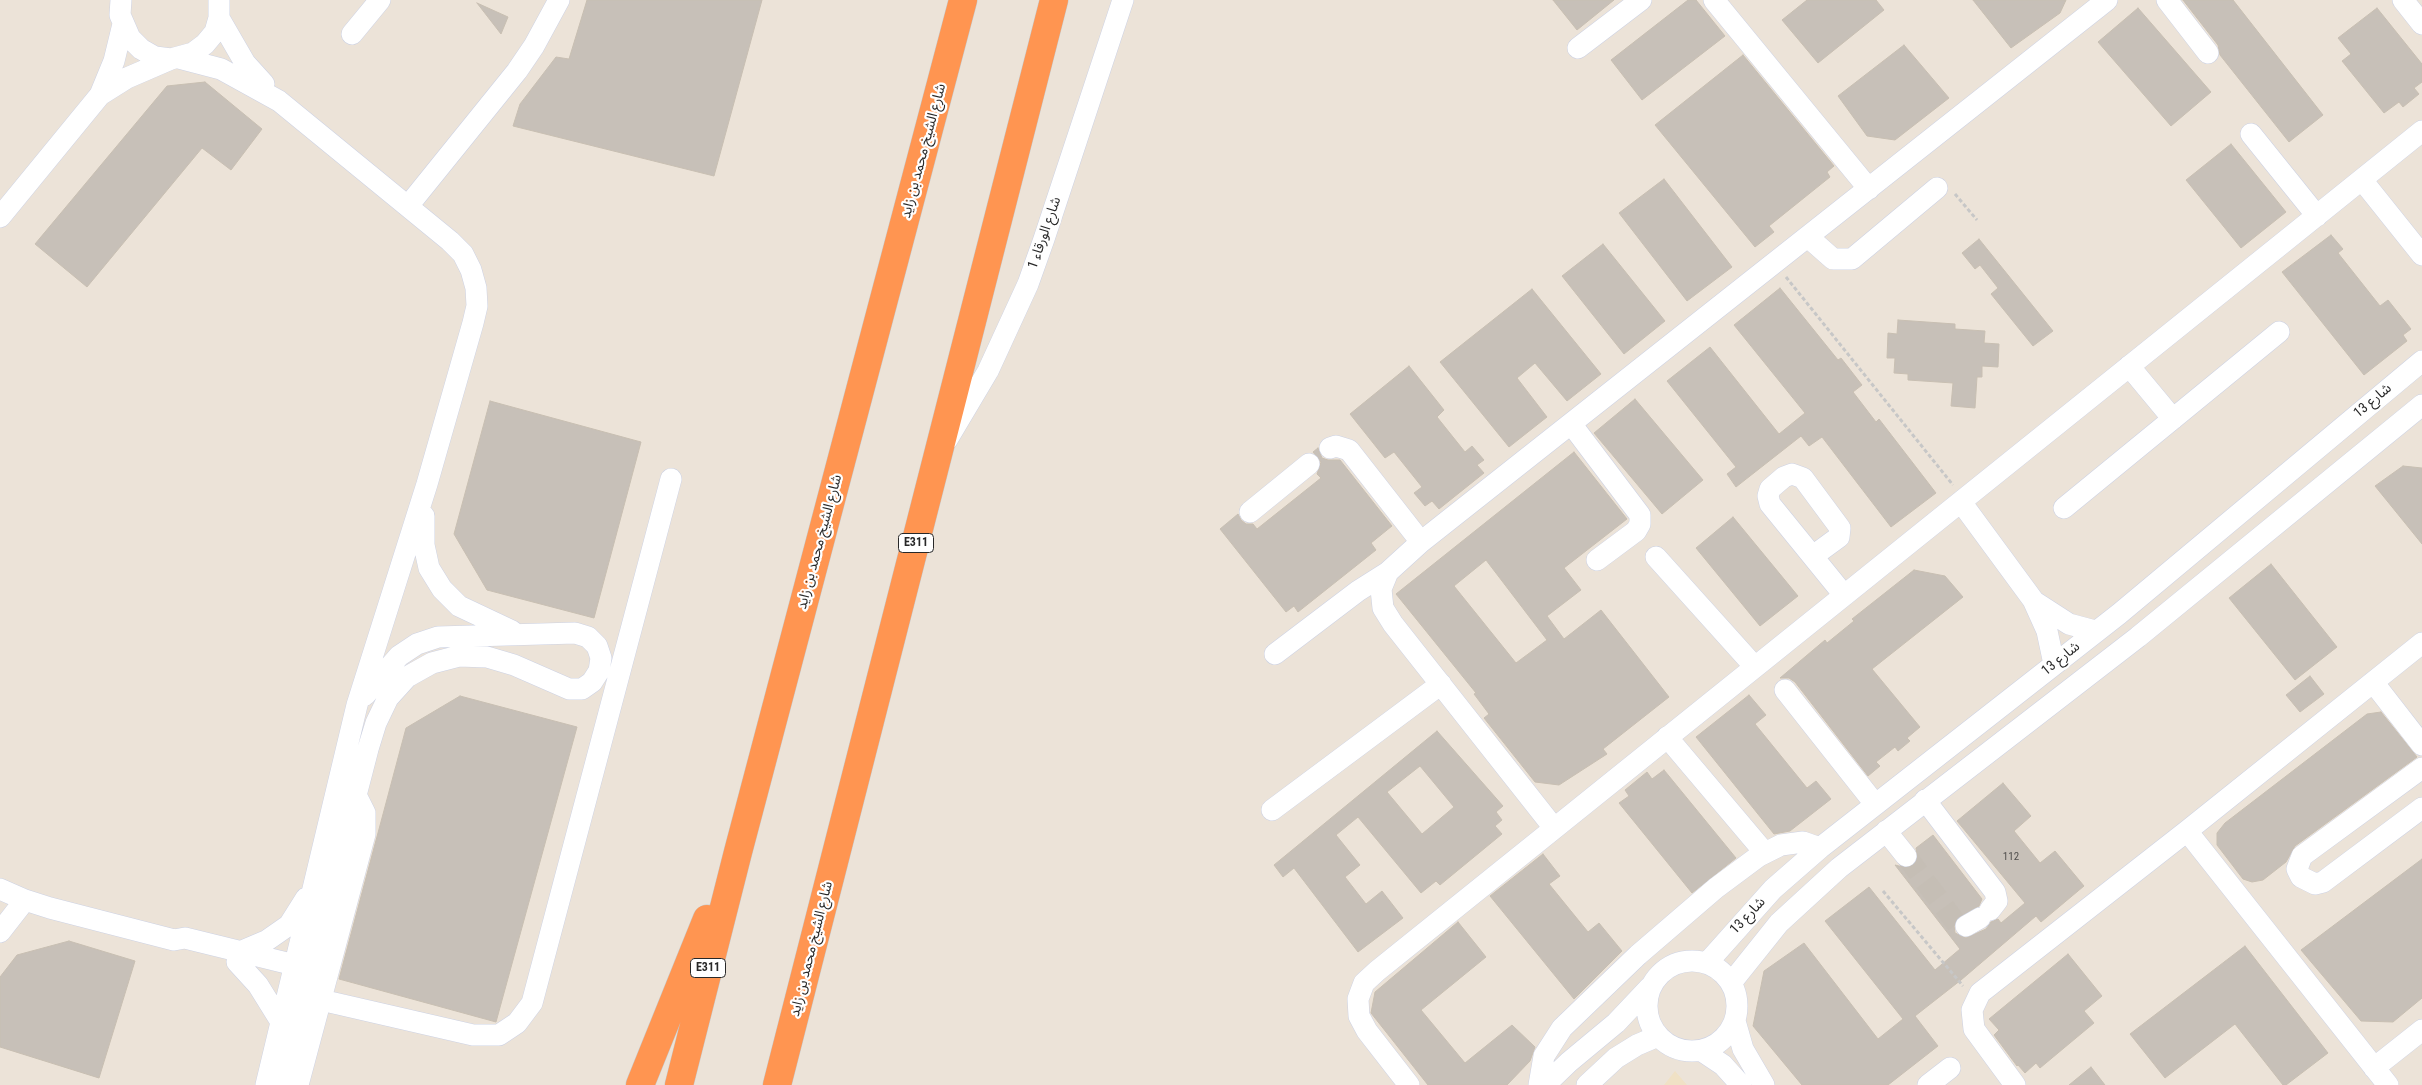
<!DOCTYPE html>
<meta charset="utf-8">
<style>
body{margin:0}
canvas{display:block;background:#ece3d8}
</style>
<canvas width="2422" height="1085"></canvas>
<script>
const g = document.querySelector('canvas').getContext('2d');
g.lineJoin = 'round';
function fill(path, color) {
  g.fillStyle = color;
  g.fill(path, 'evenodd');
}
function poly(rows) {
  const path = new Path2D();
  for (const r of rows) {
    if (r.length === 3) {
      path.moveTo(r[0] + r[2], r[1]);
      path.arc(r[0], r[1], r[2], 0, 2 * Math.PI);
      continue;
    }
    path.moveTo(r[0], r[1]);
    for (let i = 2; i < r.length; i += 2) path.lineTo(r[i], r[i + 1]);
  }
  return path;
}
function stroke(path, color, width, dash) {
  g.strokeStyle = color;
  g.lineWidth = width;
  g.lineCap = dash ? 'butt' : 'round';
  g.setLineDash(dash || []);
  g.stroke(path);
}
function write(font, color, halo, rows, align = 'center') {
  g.font = font + ' "Roboto Condensed","Noto Sans Arabic",sans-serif';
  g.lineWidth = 4.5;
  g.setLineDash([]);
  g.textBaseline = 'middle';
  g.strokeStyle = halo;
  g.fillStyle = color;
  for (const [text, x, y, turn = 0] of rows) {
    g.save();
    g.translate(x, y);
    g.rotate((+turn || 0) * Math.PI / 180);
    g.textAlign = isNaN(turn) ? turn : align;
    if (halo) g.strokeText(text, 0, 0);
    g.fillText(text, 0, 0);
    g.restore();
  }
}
fill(poly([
 [1675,1071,1687,1085,1664,1085]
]), '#f0e1c5');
const building = poly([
 [587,0,762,0,714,176,513,126,520,104,556,57,569,59,587,0],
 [1553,0,1614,0,1577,30,1553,0],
 [1688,0,1696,0,1725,36,1642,100,1611,60,1688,0],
 [1807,0,1876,0,1884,10,1818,63,1782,20,1807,0],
 [1973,0,2066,0,2060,13,2011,48,1973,0],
 [2183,0,2233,0,2323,115,2289,142,2220,55,2218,45,2183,0],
 [477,3,508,17,501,34,477,3],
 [2138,8,2211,92,2171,126,2098,42,2138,8],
 [2377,8,2422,64,2422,82,2414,88,2419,94,2403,107,2399,102,2384,113,2342,61,2351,54,2338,38,2377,8],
 [1904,45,1949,98,1895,140,1867,136,1838,96,1904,45],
 [1743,55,1834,166,1827,172,1830,177,1769,226,1774,232,1755,247,1655,125,1743,55],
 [205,82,262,129,231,170,202,148,87,287,35,244,167,86,205,82],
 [2231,144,2286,212,2241,248,2186,180,2231,144],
 [1664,179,1732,267,1687,301,1619,213,1664,179],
 [2331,235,2343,249,2338,253,2380,306,2388,300,2411,329,2403,335,2407,341,2364,375,2282,272,2331,235],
 [1979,239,2053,331,2033,346,1991,294,1998,288,1980,265,1975,269,1962,253,1979,239],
 [1603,244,1665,321,1624,354,1562,276,1603,244],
 [1780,288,1838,360,1841,358,1862,385,1853,392,1876,422,1879,419,1936,493,1891,527,1822,437,1809,446,1801,436,1736,487,1727,474,1736,467,1667,381,1710,347,1779,434,1805,413,1734,325,1780,288],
 [1532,289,1601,374,1567,401,1535,363,1517,378,1547,417,1509,447,1440,362,1532,289],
 [1898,320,1955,324,1955,329,1985,331,1984,343,1999,344,1998,367,1982,366,1982,377,1977,377,1975,408,1951,406,1953,383,1908,380,1908,374,1894,373,1895,358,1887,358,1888,333,1897,334,1898,320],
 [1409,366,1444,410,1437,417,1465,452,1472,446,1484,460,1477,465,1484,473,1439,509,1432,501,1425,506,1414,493,1422,487,1394,452,1385,458,1350,414,1409,366],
 [1635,399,1703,480,1662,514,1594,433,1635,399],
 [490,401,641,442,594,618,487,590,454,534,490,401],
 [1318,448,1322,458,1328,460,1340,460,1392,526,1371,543,1376,550,1298,612,1294,606,1286,612,1220,529,1238,514,1241,520,1246,524,1253,524,1257,529,1321,478,1317,474,1321,462,1313,452,1318,448],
 [1574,452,1627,519,1564,568,1581,590,1547,616,1564,639,1601,610,1669,697,1603,749,1607,754,1559,785,1535,782,1484,718,1489,714,1474,694,1476,693,1396,594,1574,452],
 [1486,560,1547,640,1516,663,1454,586,1486,560],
 [2403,466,2422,468,2422,544,2375,486,2403,466],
 [1733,517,1798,596,1760,626,1696,548,1733,517],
 [2271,564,2337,647,2295,680,2229,598,2271,564],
 [1914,570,1945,576,1963,597,1872,669,1920,727,1907,738,1910,741,1898,751,1895,747,1876,762,1880,766,1868,776,1795,682,1789,678,1780,678,1825,640,1827,643,1854,621,1852,619,1914,570],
 [2310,676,2324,694,2300,712,2286,695,2310,676],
 [1749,695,1766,715,1755,724,1807,788,1816,781,1831,799,1790,831,1774,834,1696,737,1749,695],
 [460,696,577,727,496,1022,339,979,406,728,460,696],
 [2381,712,2417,757,2295,846,2286,862,2263,880,2252,882,2243,879,2217,845,2217,833,2225,823,2367,714,2381,712],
 [1437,731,1503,806,1496,812,1502,820,1495,826,1502,834,1440,885,1436,881,1421,893,1358,817,1336,835,1360,865,1345,877,1366,904,1382,891,1403,918,1358,952,1294,868,1283,877,1274,865,1437,731],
 [1420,766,1454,807,1422,834,1387,792,1420,766],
 [1664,770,1736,858,1692,893,1619,803,1629,796,1625,790,1647,772,1652,779,1664,770],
 [2003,783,2031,816,2014,831,2040,863,2055,851,2084,886,2041,922,2036,916,1961,980,1915,1016,1938,1046,1888,1085,1802,1085,1753,1026,1764,971,1804,943,1878,1039,1903,1019,1825,921,1869,887,1935,970,1960,949,1895,865,1907,868,1913,866,1918,860,1916,848,1933,835,1982,899,1979,906,1956,919,1954,925,1955,933,1966,938,1986,929,1991,922,1998,919,2001,923,2025,903,1957,821,2003,783],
 [1543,854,1560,876,1549,884,1588,932,1599,923,1622,951,1574,999,1490,896,1543,854],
 [2422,859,2422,998,2393,1022,2361,1021,2301,950,2422,859],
 [1458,922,1486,957,1421,1010,1465,1063,1512,1025,1535,1047,1530,1061,1507,1085,1428,1085,1371,1013,1375,992,1458,922],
 [69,941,135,961,99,1078,0,1047,0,977,17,955,69,941],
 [2245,946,2328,1053,2286,1085,2283,1085,2235,1024,2165,1078,2130,1034,2245,946],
 [2068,954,2102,996,2084,1011,2094,1023,2040,1068,2036,1063,2025,1073,2018,1065,2017,1066,1994,1035,1999,1030,1989,1019,2068,954],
 [2091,1067,2105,1085,2069,1085,2091,1067]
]);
fill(building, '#c7c0b8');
stroke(building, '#c8bfb2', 1);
stroke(poly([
 [1906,856,1957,924,1966,926]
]), '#c5beb5', 21, [21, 11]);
const minor = poly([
 [121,0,120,15,130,38,141,49,155,57,171,59,193,53,205,44,215,32,219,18,219,0],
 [1714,0,1869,189],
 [2167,0,2208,53],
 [2403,0,2422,24],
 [219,18,245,63,264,84],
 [352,34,380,0],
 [1578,48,1641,0],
 [179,58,221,69,279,101,450,241,463,254,471,270,476,288,477,306,473,323,427,484,357,705,266,1085],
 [100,95,114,61,123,24],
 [2251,134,2317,216],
 [2362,180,2422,255],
 [408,206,517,71,534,46,559,0],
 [0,217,100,95,127,78,171,59],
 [1808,237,1833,259,1852,259,1937,188],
 [2129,366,2173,419],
 [1572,425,1640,515,1640,524,1636,531,1597,560],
 [947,440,988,371,1028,284,1044,239,1123,0],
 [1330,448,1336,446,1349,450,1421,542],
 [1961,502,2033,600,2047,631,2054,664],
 [2064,508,2279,332],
 [1250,512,1309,464],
 [424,516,424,545,429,568,442,589,459,606,512,631],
 [1813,556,1839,537,1840,528,1803,478,1792,474,1784,477,1770,489,1768,496,1770,504,1844,595],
 [1656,557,1755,667],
 [2035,602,2069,624,2095,631],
 [1275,654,1358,591,1388,572],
 [2373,682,2422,745],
 [1785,690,1875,804],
 [1667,737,1765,853],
 [2422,768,2302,856,2297,869,2301,877,2315,884,2323,882,2422,808],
 [1925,800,1995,892,1997,901,1990,910],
 [1272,810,1441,684],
 [1554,828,1393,624,1383,608,1381,589,1388,572,1421,542,2107,0],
 [1886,831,1906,856],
 [2187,831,2388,1085],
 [0,889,25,900,50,908,174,940,185,938,311,969],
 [1966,926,1980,918],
 [0,932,25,900],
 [240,952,266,941,289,925,306,898],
 [1692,1006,45],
 [237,962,258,985,281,1022],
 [1707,963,1773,889,1820,848,2119,614,2422,361],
 [1731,983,1779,923,1839,868,2138,637,2422,405],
 [321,1000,473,1035,499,1035,517,1023,532,1003,671,479],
 [1735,1021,1743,1049,1764,1085],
 [1702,1051,1723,1065,1741,1085],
 [2374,1068,2422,1030],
 [281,1085,368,749,376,723,388,698,407,677,432,663,459,656,487,657,514,665,569,689,582,689,592,682,599,671,601,658,597,646,588,637,575,633,438,637,417,644,399,656,365,695],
 [298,1085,365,834,365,813,356,795],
 [1409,1085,1367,1031,1359,1016,1358,999,1364,983,1377,971,2422,131],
 [1539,1085,1544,1056,1562,1028,1638,955,1716,888,1759,856,1781,845,1803,842,1820,848],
 [1545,1085,1569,1062,1616,1023,1650,987],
 [1587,1085,1616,1058,1637,1045,1658,1036],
 [1928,1085,1950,1068],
 [2015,1085,1974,1029,1972,1010,1980,993,2187,831,2422,643]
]);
const highway = poly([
 [640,1085,707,919],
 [679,1085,738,852,963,0],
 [777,1085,1054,0]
]);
stroke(minor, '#cdd2e3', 22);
stroke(highway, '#c7c7c7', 29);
stroke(poly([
 [1955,194,1977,220],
 [1786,277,1953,485],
 [1883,891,1963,986]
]), '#c7c7c7', 3, [4, 2.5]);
stroke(minor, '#fff', 21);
stroke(highway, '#ff9551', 28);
write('11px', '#504e4c', null, [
 ["112",2011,857]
]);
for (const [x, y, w] of [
 [916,543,35],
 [708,968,35]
]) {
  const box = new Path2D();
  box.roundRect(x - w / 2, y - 9.5, w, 19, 4);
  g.fillStyle = '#fff';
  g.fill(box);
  stroke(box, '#282828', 1);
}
write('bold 12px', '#282828', null, [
 ["E311",916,543],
 ["E311",708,968]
]);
write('14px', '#282828', '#fff', [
 ["شارع الشيخ محمد بن زايد",924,151,-75],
 ["شارع الورقاء 1",1045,233,-71],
 ["شارع 13",2373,401,-40],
 ["شارع الشيخ محمد بن زايد",820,542,-75],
 ["شارع 13",2061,659,-39],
 ["شارع 13",1748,916,-47],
 ["شارع الشيخ محمد بن زايد",812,949,-76]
]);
</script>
